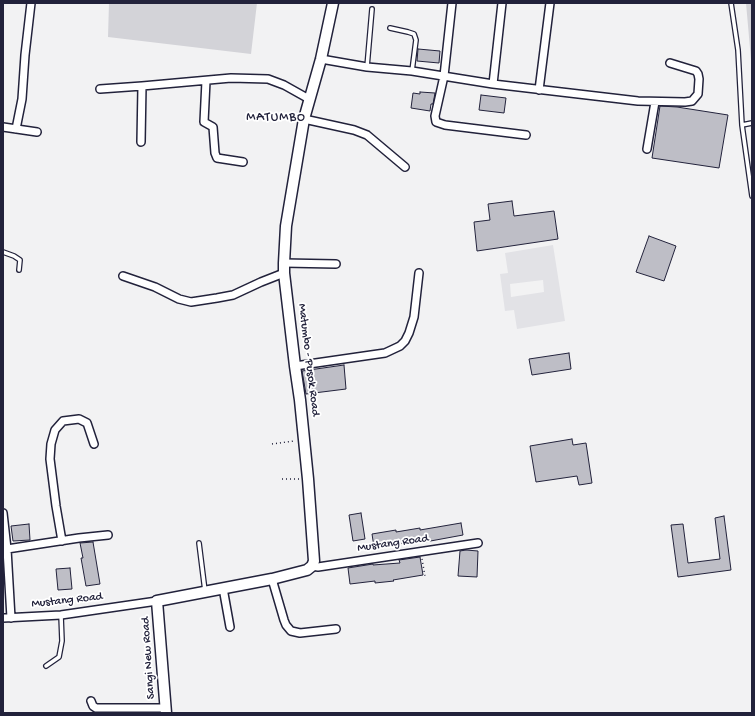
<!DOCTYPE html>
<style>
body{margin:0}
#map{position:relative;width:755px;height:716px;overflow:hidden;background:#f2f2f3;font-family:"Gochi Hand",sans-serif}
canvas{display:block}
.frame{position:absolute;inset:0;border:4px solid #22223b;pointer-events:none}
</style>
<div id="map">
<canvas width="755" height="716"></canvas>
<div class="frame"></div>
</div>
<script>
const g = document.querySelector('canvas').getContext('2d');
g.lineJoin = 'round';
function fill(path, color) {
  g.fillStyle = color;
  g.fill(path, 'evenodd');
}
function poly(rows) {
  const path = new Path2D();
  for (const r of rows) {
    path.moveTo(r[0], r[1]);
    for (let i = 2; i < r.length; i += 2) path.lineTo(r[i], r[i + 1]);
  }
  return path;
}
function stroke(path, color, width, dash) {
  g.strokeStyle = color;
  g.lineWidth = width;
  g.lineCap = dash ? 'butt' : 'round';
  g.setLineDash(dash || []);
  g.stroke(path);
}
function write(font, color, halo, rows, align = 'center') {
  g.font = font + ' "Gochi Hand",sans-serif';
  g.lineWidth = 3.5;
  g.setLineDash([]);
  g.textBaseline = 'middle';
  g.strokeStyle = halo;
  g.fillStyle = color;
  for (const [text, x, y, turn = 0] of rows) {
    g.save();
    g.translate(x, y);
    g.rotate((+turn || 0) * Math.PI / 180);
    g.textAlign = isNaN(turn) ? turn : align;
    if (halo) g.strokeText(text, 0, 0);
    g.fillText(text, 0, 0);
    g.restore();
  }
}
fill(poly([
 [553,245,565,321,517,329,514,310,505,311,500,274,508,273,505,253],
 [543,280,544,292,511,297,510,284]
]), '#e2e2e6');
fill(poly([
 [109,3,257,3,251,54,108,37],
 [746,3,752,3,752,71]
]), '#d3d3d8');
const building = poly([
 [418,49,440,51,439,63,417,61,418,49],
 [420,92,435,93,433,104,431,104,430,111,411,108,413,93,420,94,420,92],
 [481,95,506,98,504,113,479,110,481,95],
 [660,106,677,107,728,115,719,168,652,158,660,106],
 [512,201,514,216,554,211,558,239,477,251,474,222,490,220,488,204,512,201],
 [649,236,676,246,664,281,636,272,649,236],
 [569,353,571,369,532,375,529,359,569,353],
 [344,365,346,389,306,394,302,371,344,365],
 [572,439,573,445,586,443,592,483,579,485,577,476,536,482,530,446,572,439],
 [361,513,365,539,353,541,349,515,361,513],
 [724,516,731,570,678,577,671,525,683,524,688,563,720,559,715,518,724,516],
 [461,523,463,535,425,542,425,540,374,547,372,534,396,530,396,532,420,528,420,530,461,523],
 [29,524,30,540,13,541,11,526,29,524],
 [93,542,100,584,86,586,81,558,83,558,80,543,93,542],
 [466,550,478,551,477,577,458,576,460,551,466,550],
 [420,557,423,575,393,580,394,581,375,583,375,581,350,584,348,568,373,564,373,565,400,563,399,560,420,557],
 [70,568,72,589,58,590,56,569,70,568]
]);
fill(building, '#bebec6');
stroke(building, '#22223b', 1);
const lane = poly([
 [731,3,738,50,742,125,752,196],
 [390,28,408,32,414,34,416,40,412,71],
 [367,67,372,9],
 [742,125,752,123],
 [3,252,14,256,20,260,19,270],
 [199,543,205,591],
 [46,666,59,657,62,641,61,615]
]);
const street = poly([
 [452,3,444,76,435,116,436,122,445,125,526,135],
 [321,59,367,67,412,71,493,84,638,101,685,102,692,101,698,94,699,79,698,74,696,71,670,63],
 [206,81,204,122,213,127,215,153,217,158,243,162],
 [493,84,502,3],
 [100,89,142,86,231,78,268,79,284,85,309,99],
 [539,90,550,3],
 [304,119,354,130,367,135,405,167],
 [3,127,37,132],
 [16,129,22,99,25,55,31,3],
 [141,142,142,86],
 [647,149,655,102],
 [284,263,336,264],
 [123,276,155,287,179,299,191,302,217,298,233,295,261,282,284,273],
 [295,366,385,353,400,346,405,341,409,333,414,317,419,273],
 [3,513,7,549,11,618],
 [62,541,56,506,50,459,51,444,55,430,63,421,79,419,87,423,94,444],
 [7,549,79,538,108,535],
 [312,566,318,567,478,543],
 [272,579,284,620,286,625,291,631,300,633,336,629],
 [223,588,230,627],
 [3,618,61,615,157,601],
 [91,701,93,706,96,708,166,708]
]);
const secondary = poly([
 [166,713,157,601,272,579,307,570,312,566,314,561,308,479,300,400,295,366,284,273,284,263,286,226,304,119,321,59,333,3]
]);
stroke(lane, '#22223b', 6);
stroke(street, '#22223b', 10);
stroke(secondary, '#22223b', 13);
stroke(poly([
 [272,444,294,441],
 [282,479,299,479],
 [422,559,425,576]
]), '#22223b', 1.5, [1, 3]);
stroke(lane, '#fff', 3.5);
stroke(street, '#fff', 7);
stroke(secondary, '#fff', 10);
write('12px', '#22223b', '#fff', [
 ["Matumbo - Pusok Road",308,360,83],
 ["Mustang Road",393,544,-8],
 ["Mustang Road",67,601,-6],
 ["Sangi New Road",149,658,-94]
]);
g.letterSpacing = '1px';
write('13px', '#22223b', '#fff', [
 ["MATUMBO",276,118]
]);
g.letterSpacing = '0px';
</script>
